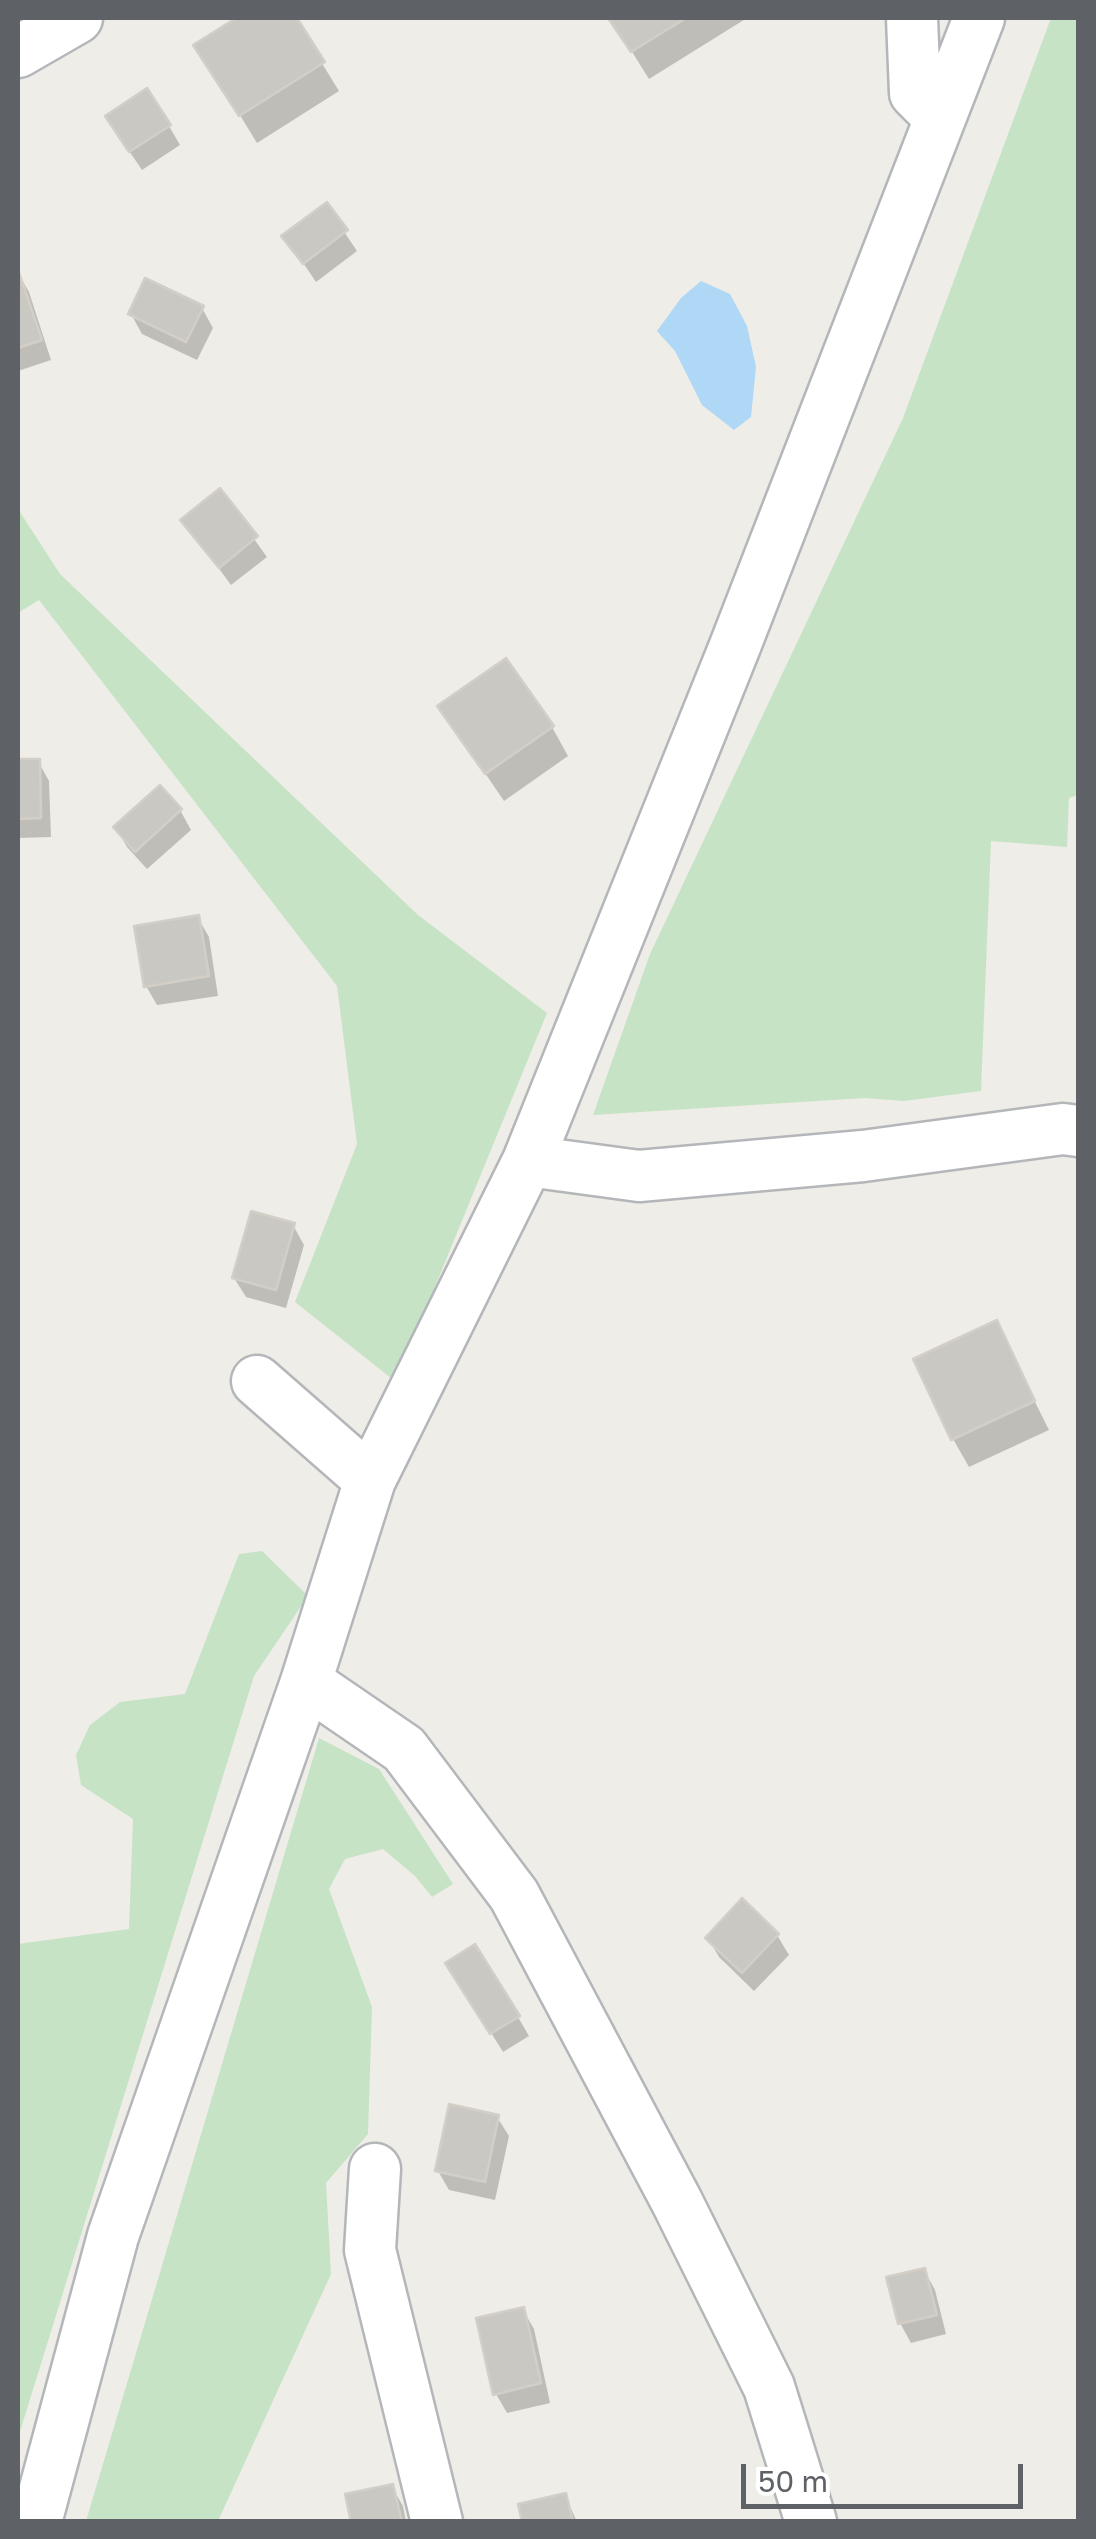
<!DOCTYPE html>
<style>
body{margin:0}
#map{position:relative;width:1096px;height:2539px;overflow:hidden;background:#efede7;font-family:"Golos Text",sans-serif}
canvas{display:block}
.frame{position:absolute;inset:0;border:20px solid #5e6165;pointer-events:none}
.scale{position:absolute;left:741px;top:2464px;width:282px;height:45px;box-sizing:border-box;border:5px solid #5e6165;border-top:0;padding-left:12px;font-size:30px;line-height:35px;white-space:nowrap;color:#5e6165;-webkit-text-stroke:8px #fff;paint-order:stroke}
</style>
<div id="map">
<canvas width="1096" height="2539"></canvas>
<div class="frame"></div>
<div class="scale">50 m</div>
</div>
<script>
const g = document.querySelector('canvas').getContext('2d');
g.lineJoin = 'round';
function fill(path, color) {
  g.fillStyle = color;
  g.fill(path, 'evenodd');
}
function poly(rows) {
  const path = new Path2D();
  for (const r of rows) {
    path.moveTo(r[0], r[1]);
    for (let i = 2; i < r.length; i += 2) path.lineTo(r[i], r[i + 1]);
  }
  return path;
}
function stroke(path, color, width, dash) {
  g.strokeStyle = color;
  g.lineWidth = width;
  g.lineCap = dash ? 'butt' : 'round';
  g.setLineDash(dash || []);
  g.stroke(path);
}
fill(poly([
 [1051,18,1078,18,1078,795,1069,798,1067,847,991,841,981,1091,904,1101,865,1098,593,1115,650,954,903,418],
 [18,509,60,574,418,915,547,1013,396,1382,295,1302,357,1144,337,986,39,600,18,613],
 [262,1551,308,1596,254,1676,18,2438,18,1944,129,1929,133,1819,81,1785,76,1755,90,1725,120,1702,185,1694,239,1554],
 [319,1738,379,1769,453,1884,432,1897,415,1876,383,1849,345,1859,329,1889,372,2007,368,2134,326,2183,331,2274,218,2521,86,2521]
]), '#c6e3c6');
fill(poly([
 [701,281,730,294,747,326,756,367,751,417,734,430,702,405,675,351,657,331,681,298]
]), '#afd7f6');
fill(poly([
 [241,18,294,18,339,91,257,143,197,45],
 [611,18,747,18,649,79],
 [169,126,180,145,142,170,119,136],
 [326,205,357,251,316,282,285,236],
 [18,273,29,292,51,360,18,371],
 [202,308,213,328,197,360,142,334,131,314],
 [220,492,267,557,231,585,184,521],
 [440,707,552,727,568,756,504,801],
 [38,761,49,781,51,837,18,838,18,762],
 [180,810,191,830,147,869,127,847,116,828],
 [198,918,209,937,218,996,157,1005,146,986],
 [293,1225,304,1245,286,1308,246,1297,234,1278],
 [996,1324,1049,1430,969,1467,953,1439],
 [777,1935,789,1955,754,1991,719,1957,708,1938],
 [460,1983,518,2017,529,2036,503,2052],
 [497,2117,509,2136,495,2200,449,2190,438,2171],
 [924,2270,935,2290,946,2334,911,2343,900,2323],
 [523,2310,534,2329,550,2403,507,2413,496,2394],
 [392,2487,403,2506,406,2522,354,2522],
 [565,2495,577,2522,525,2522]
]), '#0003');
const building = poly([
 [236,18,297,18,325,62,239,116,193,45,236,18],
 [608,18,686,18,631,52,608,18],
 [147,88,171,125,129,152,105,116,147,88],
 [327,202,348,230,303,264,281,236,327,202],
 [18,270,42,340,18,348,18,270],
 [145,278,204,306,186,342,128,314,145,278],
 [220,488,258,536,219,568,180,520,220,488],
 [506,658,554,726,485,774,437,706,506,658],
 [18,759,40,759,41,818,18,819,18,759],
 [160,785,182,809,135,852,113,827,160,785],
 [199,915,209,976,144,987,134,926,199,915],
 [251,1211,295,1223,276,1290,232,1278,251,1211],
 [997,1320,1035,1401,951,1440,913,1359,997,1320],
 [742,1898,779,1934,742,1973,705,1938,742,1898],
 [475,1944,520,2016,490,2034,445,1963,475,1944],
 [449,2104,499,2115,485,2182,435,2171,449,2104],
 [925,2268,937,2315,898,2324,886,2277,925,2268],
 [524,2307,541,2383,493,2395,476,2318,524,2307],
 [393,2484,402,2522,351,2522,345,2494,393,2484],
 [566,2493,573,2522,522,2522,518,2504,566,2493]
]);
fill(building, '#cac8c3');
stroke(building, '#d3cfc6', 2.5);
const minor = poly([
 [912,18,915,93,940,118],
 [18,52,77,18],
 [528,1161,639,1176,863,1156,1063,1129,1078,1131],
 [257,1381,370,1480],
 [306,1682,404,1749,514,1895,677,2202,769,2387,811,2522],
 [375,2169,370,2250,437,2522],
 [36,2522,113,2236,306,1682,370,1480,528,1161,735,646,979,18]
]);
stroke(minor, '#b4b6ba', 55);
stroke(minor, '#fff', 50);
</script>
